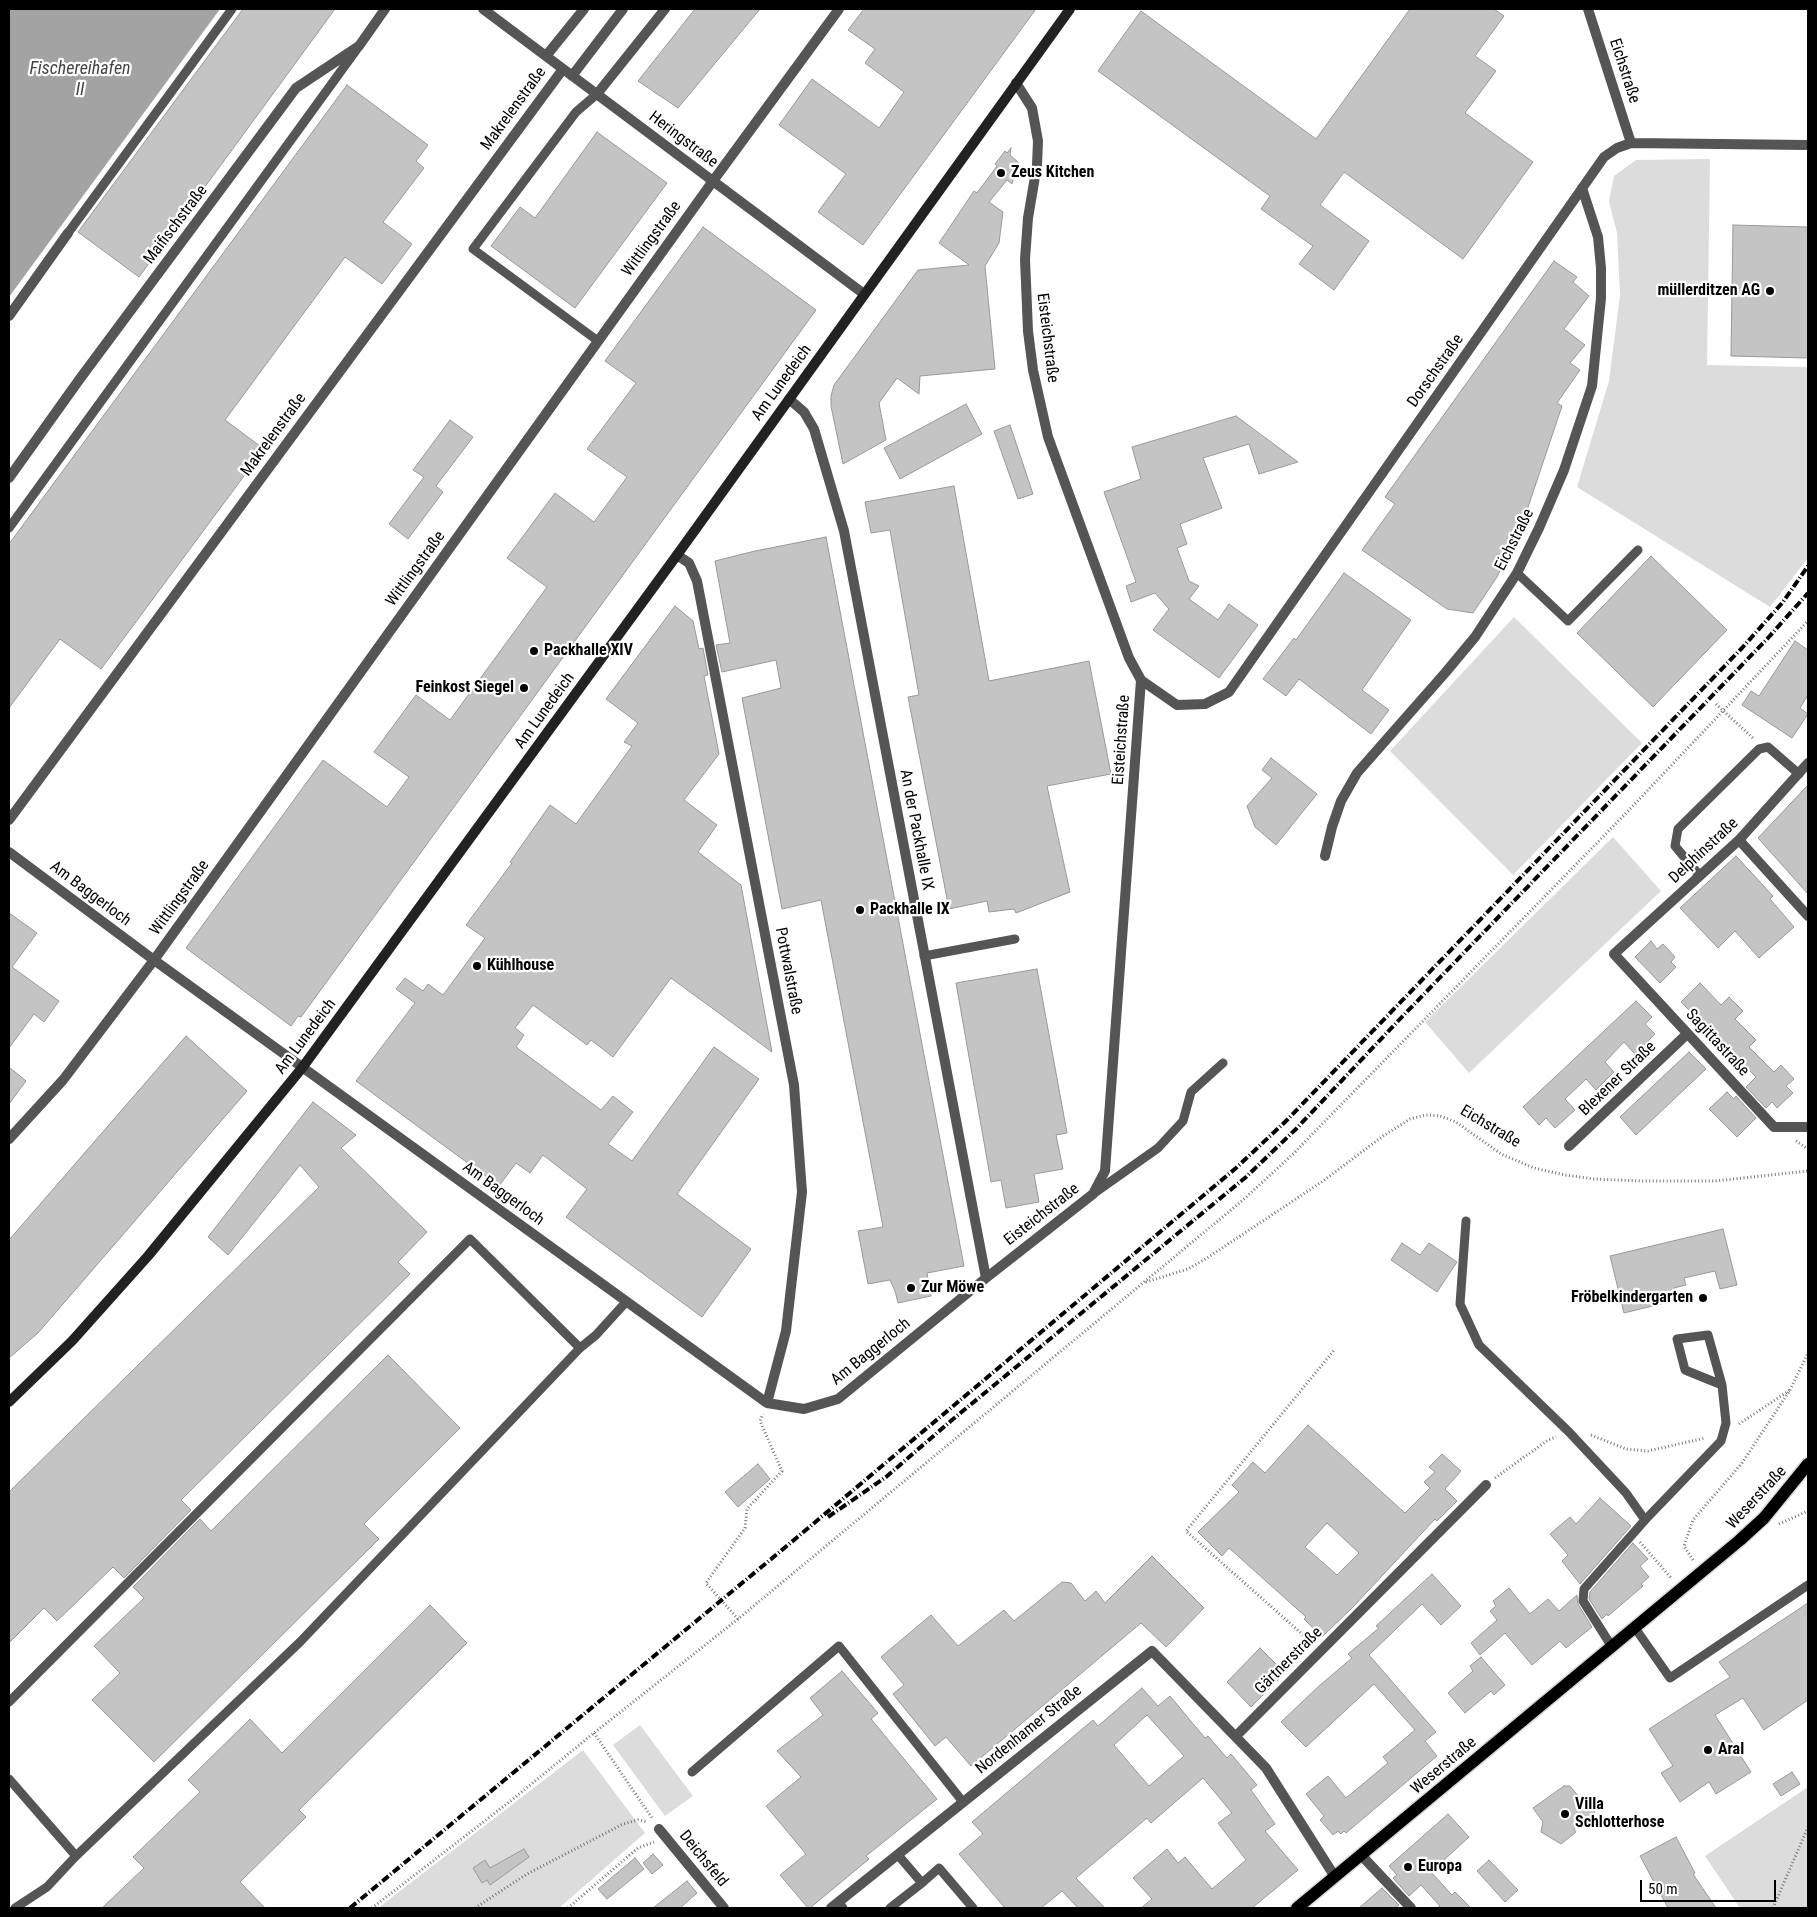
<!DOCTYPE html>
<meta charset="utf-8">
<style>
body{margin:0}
#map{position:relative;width:1817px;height:1917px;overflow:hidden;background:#fff;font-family:"Roboto Condensed",sans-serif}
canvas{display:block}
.frame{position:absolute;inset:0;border:10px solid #000;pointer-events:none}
.scale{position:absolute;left:1640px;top:1880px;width:136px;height:22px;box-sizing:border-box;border:2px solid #000;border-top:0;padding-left:6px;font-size:15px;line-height:18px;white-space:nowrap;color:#000;-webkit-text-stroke:4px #fff;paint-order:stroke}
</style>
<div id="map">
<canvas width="1817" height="1917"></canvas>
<div class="frame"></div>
<div class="scale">50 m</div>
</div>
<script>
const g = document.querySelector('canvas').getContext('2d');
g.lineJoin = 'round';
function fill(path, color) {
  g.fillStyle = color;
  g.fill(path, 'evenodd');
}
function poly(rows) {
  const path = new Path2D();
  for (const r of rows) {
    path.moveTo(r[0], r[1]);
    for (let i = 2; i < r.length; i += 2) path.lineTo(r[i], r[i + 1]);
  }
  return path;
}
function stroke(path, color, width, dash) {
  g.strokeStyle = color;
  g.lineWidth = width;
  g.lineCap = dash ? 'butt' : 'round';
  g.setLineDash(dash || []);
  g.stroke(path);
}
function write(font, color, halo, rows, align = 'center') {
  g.font = font + ' "Roboto Condensed",sans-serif';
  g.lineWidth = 4.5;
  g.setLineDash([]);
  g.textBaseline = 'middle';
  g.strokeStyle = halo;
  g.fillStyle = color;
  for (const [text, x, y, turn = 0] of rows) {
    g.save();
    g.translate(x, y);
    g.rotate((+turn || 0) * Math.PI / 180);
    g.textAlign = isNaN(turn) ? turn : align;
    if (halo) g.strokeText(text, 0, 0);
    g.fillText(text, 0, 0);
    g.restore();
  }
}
fill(poly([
 [1710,159,1707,365,1808,367,1808,558,1770,607,1577,487,1609,381,1620,295,1617,233,1609,201,1614,176,1636,160],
 [1514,617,1642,743,1513,875,1390,751],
 [1613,837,1661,891,1469,1073,1425,1022],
 [640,1725,693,1796,665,1816,613,1745],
 [583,1750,645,1833,559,1908,378,1908],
 [1808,1787,1808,1908,1740,1908,1705,1856]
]), '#dcdcdc');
fill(poly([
 [9,9,220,9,9,297]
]), '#a3a3a3');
const building = poly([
 [243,9,335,9,139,277,78,232,243,9],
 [695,9,760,9,678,108,638,81,695,9],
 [864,9,1036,9,863,245,818,212,846,174,779,125,812,79,879,128,904,92,865,63,875,49,848,30,864,9],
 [1410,9,1494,9,1504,16,1475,56,1496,71,1465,113,1533,162,1463,259,1344,172,1320,205,1369,241,1334,290,1299,264,1313,246,1261,209,1270,196,1098,71,1141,11,1316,139,1410,9],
 [347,85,428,145,416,161,424,168,383,222,412,244,382,284,345,257,225,420,264,449,101,669,60,639,9,708,9,544,347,85],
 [597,132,667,183,575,308,491,246,520,207,535,218,597,132],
 [1011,148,1010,155,1018,162,1012,184,1007,180,989,202,1003,212,999,243,985,266,995,369,920,376,919,394,897,378,879,403,886,440,843,464,831,406,831,396,834,385,918,270,969,265,939,243,974,191,977,193,997,166,995,164,1005,151,1007,153,1011,148],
 [1733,225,1808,227,1808,358,1731,356,1733,225],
 [703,227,816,310,301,1017,298,1016,291,1026,186,948,323,760,387,807,409,777,374,752,416,695,450,720,547,587,507,558,555,493,594,522,627,477,587,449,636,383,605,361,703,227],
 [1554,261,1577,277,1573,282,1589,296,1564,329,1585,345,1570,363,1580,370,1557,403,1562,406,1522,525,1497,577,1473,613,1447,609,1362,550,1395,504,1385,497,1554,261],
 [966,404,982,434,900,479,884,448,966,404],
 [1236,416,1298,462,1259,474,1249,444,1203,458,1222,508,1180,524,1187,544,1177,548,1189,581,1199,586,1189,599,1218,620,1229,604,1258,625,1219,678,1153,630,1169,609,1155,593,1131,602,1126,586,1136,582,1104,492,1141,479,1132,447,1236,416],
 [450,420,473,437,436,486,443,492,408,539,389,524,424,477,413,470,450,420],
 [1010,425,1033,494,1018,499,994,431,1010,425],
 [954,486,989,681,1089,661,1111,774,1047,786,1070,892,1016,913,1014,909,989,912,987,901,949,909,908,697,919,695,890,530,871,533,865,502,954,486],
 [826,537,964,1266,927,1273,931,1296,898,1303,895,1291,890,1280,868,1284,858,1231,883,1227,821,900,782,909,742,698,781,688,776,660,722,672,716,645,730,643,715,561,755,551,826,537],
 [1651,556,1727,630,1653,707,1577,633,1651,556],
 [1344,573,1411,620,1362,690,1389,710,1371,734,1299,679,1286,696,1263,679,1294,638,1296,640,1344,573],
 [675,606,693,621,699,649,703,648,708,675,704,676,719,754,684,800,717,825,698,852,741,885,772,1052,671,978,613,1057,591,1040,587,1045,533,1005,515,1028,524,1035,516,1047,601,1110,613,1096,633,1112,608,1144,632,1161,714,1047,759,1079,677,1194,751,1249,702,1317,566,1217,587,1189,543,1155,530,1173,516,1163,499,1186,356,1081,415,1003,396,989,405,978,423,991,428,984,443,995,485,938,466,925,512,863,510,862,550,805,576,824,632,746,624,742,638,723,606,699,675,606],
 [1795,641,1808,650,1808,695,1800,708,1808,714,1792,738,1742,705,1751,691,1759,696,1795,641],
 [1271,758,1317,794,1276,845,1255,827,1247,806,1272,778,1262,770,1271,758],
 [1808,785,1808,894,1758,838,1808,785],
 [1736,856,1773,896,1770,899,1794,927,1759,958,1735,931,1718,948,1680,908,1736,856],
 [9,913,37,933,12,967,59,1001,44,1022,34,1014,9,1048,9,913],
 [1651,941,1657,949,1663,944,1675,957,1671,962,1676,967,1660,983,1635,957,1651,941],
 [1037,969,1067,1133,1056,1135,1063,1169,1034,1174,1039,1202,1006,1208,1001,1180,991,1182,956,983,1037,969],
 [1700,983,1721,1005,1729,997,1743,1011,1735,1019,1756,1040,1749,1047,1774,1072,1781,1065,1794,1079,1786,1086,1793,1093,1777,1108,1772,1102,1766,1108,1746,1087,1756,1077,1681,1002,1700,983],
 [1636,1001,1652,1017,1645,1024,1655,1034,1635,1054,1624,1042,1605,1062,1614,1072,1596,1090,1586,1079,1565,1099,1575,1110,1555,1128,1546,1118,1539,1125,1523,1107,1636,1001],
 [186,1036,247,1091,38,1333,9,1358,9,1240,186,1036],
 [1689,1052,1706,1069,1636,1135,1620,1117,1689,1052],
 [9,1067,26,1081,9,1104,9,1067],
 [1727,1092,1734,1099,1736,1096,1756,1118,1737,1137,1709,1109,1727,1092],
 [313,1102,356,1135,341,1148,427,1232,398,1262,410,1274,181,1500,191,1510,124,1578,113,1567,57,1621,44,1608,9,1643,9,1492,319,1187,300,1165,228,1255,208,1237,313,1102],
 [1723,1229,1737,1285,1720,1289,1715,1271,1684,1278,1686,1285,1674,1288,1677,1300,1624,1313,1610,1256,1723,1229],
 [1402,1243,1420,1255,1429,1243,1457,1262,1437,1292,1391,1260,1402,1243],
 [388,1355,460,1428,364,1524,379,1539,154,1762,92,1700,120,1673,94,1646,144,1598,133,1587,200,1519,211,1531,388,1355],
 [1308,1425,1405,1513,1430,1488,1424,1482,1435,1472,1429,1467,1442,1454,1461,1471,1445,1489,1457,1501,1437,1521,1435,1519,1354,1606,1322,1637,1304,1619,1306,1617,1229,1548,1222,1556,1198,1532,1239,1492,1232,1485,1253,1462,1265,1473,1308,1425],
 [1327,1523,1359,1553,1337,1575,1305,1547,1327,1523],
 [758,1464,770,1479,738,1507,725,1492,758,1464],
 [1600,1498,1631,1526,1580,1584,1562,1561,1568,1555,1550,1534,1570,1517,1576,1524,1600,1498],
 [1633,1543,1648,1559,1640,1566,1649,1577,1641,1584,1643,1586,1608,1616,1607,1614,1602,1619,1589,1599,1590,1592,1633,1543],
 [1152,1556,1204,1608,1166,1647,1141,1623,971,1766,946,1737,935,1746,893,1694,904,1685,881,1657,931,1615,958,1646,1004,1610,1014,1621,1062,1582,1071,1583,1085,1601,1096,1591,1105,1603,1152,1556],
 [1432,1574,1461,1606,1441,1625,1422,1604,1369,1655,1436,1732,1425,1741,1437,1756,1346,1833,1344,1831,1341,1834,1338,1831,1333,1835,1320,1820,1324,1816,1306,1794,1328,1776,1346,1798,1388,1763,1383,1757,1415,1730,1374,1684,1306,1747,1281,1722,1319,1686,1352,1658,1348,1654,1379,1628,1376,1626,1432,1574],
 [1509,1588,1530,1614,1548,1599,1559,1611,1577,1595,1578,1604,1592,1627,1566,1648,1560,1641,1532,1665,1505,1633,1480,1655,1471,1643,1497,1620,1490,1611,1496,1606,1493,1601,1509,1588],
 [1808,1603,1808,1700,1764,1730,1743,1698,1715,1715,1751,1772,1716,1794,1709,1782,1680,1802,1661,1773,1673,1766,1649,1729,1730,1677,1719,1662,1808,1603],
 [430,1605,467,1643,299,1810,306,1817,240,1882,265,1908,102,1908,144,1868,133,1857,200,1792,188,1780,250,1719,282,1753,430,1605],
 [1260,1648,1285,1673,1251,1707,1227,1682,1260,1648],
 [1481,1657,1505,1685,1494,1695,1491,1691,1465,1713,1448,1693,1473,1671,1470,1666,1481,1657],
 [842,1671,878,1713,871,1719,937,1799,866,1856,869,1859,810,1908,808,1908,780,1875,806,1854,766,1806,801,1777,777,1751,823,1715,810,1698,842,1671],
 [1142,1688,1158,1706,1170,1696,1205,1738,1208,1736,1227,1758,1231,1754,1257,1785,1251,1790,1275,1824,1265,1831,1298,1870,1252,1908,1141,1908,1152,1899,1133,1878,1167,1849,1178,1863,1185,1857,1212,1889,1246,1860,1218,1823,1232,1813,1203,1778,1151,1823,1147,1818,1076,1878,1105,1908,1078,1908,1062,1891,1041,1908,1005,1908,959,1854,983,1834,972,1822,1093,1720,1098,1726,1142,1688],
 [1147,1715,1184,1756,1149,1786,1114,1745,1147,1715],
 [1792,1772,1800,1784,1781,1796,1773,1784,1792,1772],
 [1564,1786,1570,1786,1580,1798,1582,1797,1595,1812,1574,1829,1576,1832,1561,1844,1541,1832,1543,1822,1533,1808,1564,1786],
 [1448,1814,1469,1837,1431,1872,1452,1895,1455,1892,1471,1908,1437,1908,1440,1906,1421,1885,1409,1896,1393,1878,1397,1875,1389,1866,1448,1814],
 [1676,1837,1695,1873,1693,1874,1716,1908,1668,1908,1640,1856,1676,1837],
 [524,1849,529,1857,490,1885,487,1880,482,1883,473,1868,485,1860,490,1868,524,1849],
 [653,1854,663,1865,652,1874,643,1863,653,1854],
 [635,1858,644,1869,607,1899,598,1889,635,1858],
 [1489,1860,1518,1890,1505,1902,1477,1871,1489,1860],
 [687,1881,697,1893,680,1908,653,1908,687,1881],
 [1382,1888,1399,1905,1395,1908,1359,1908,1382,1888]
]);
fill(building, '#c4c4c4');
stroke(building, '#999', 1);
const primary = poly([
 [1297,1908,1740,1540,1764,1518,1808,1464]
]);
stroke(primary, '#dbdbdb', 15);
stroke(poly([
 [1716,704,1754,739],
 [1796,1141,1808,1149],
 [1146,1282,1188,1269,1207,1258,1323,1181,1383,1136,1410,1119,1426,1115,1440,1116,1456,1122,1501,1154,1534,1168,1565,1175,1594,1179,1644,1181,1715,1181,1808,1171],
 [1739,1424,1790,1390],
 [1591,1435,1626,1449,1648,1451,1705,1438],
 [1495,1478,1548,1440,1556,1437],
 [1779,1524,1808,1511],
 [1640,1542,1672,1579],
 [1693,1560,1684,1546,1693,1520,1742,1463,1790,1390,1808,1353],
 [738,1619,706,1583,745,1528,747,1509,782,1471,760,1421,763,1414],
 [1311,1642,1186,1531,1335,1349],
 [594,1733,652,1818],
 [372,1908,508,1803,594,1733,738,1619,1243,1200,1292,1155,1631,808,1808,621],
 [475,1908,527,1874,623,1824,638,1820,648,1822],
 [568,1908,638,1848,654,1842],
 [1773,1908,1808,1827]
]), '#777', 3, [1, 2.5]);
stroke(poly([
 [597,94,576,112,473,249,598,341],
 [68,233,232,9],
 [9,528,357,49],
 [1517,573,1568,621,1638,550],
 [1700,876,1675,846,1678,829,1759,749,1768,747,1799,774],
 [924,956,1015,939],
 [1093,1194,1158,1148,1183,1121,1191,1092,1223,1063],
 [1466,1221,1460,1304,1479,1345,1569,1432,1626,1493,1645,1520],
 [1635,1628,1670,1678,1808,1585],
 [1612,1647,1583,1601,1584,1589,1645,1520,1721,1441,1726,1423,1722,1385,1708,1335,1677,1339,1685,1370,1722,1385],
 [9,1702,470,1239,580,1348],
 [692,1772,839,1646,963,1802],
 [9,1779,76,1856],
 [922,1883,939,1868,973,1908],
 [839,1902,843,1908],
 [15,1908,47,1887,76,1856,300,1642,580,1348,596,1335,626,1302],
 [890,1908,922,1883,898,1855]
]), '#555', 9);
stroke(poly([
 [483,9,864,294],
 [1588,9,1631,143],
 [546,56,584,9],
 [572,76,623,9],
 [597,94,665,9],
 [9,316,68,233],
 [789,399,804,412,814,429,844,531,986,1278],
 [9,478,79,380,296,88,359,46,385,9],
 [677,555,689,563,697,581,794,1085,802,1192,786,1331,767,1403],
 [1141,680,1177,705,1205,704,1229,692,1604,157,1617,148,1631,143,1808,145],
 [1808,763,1739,840,1614,954,1774,1127,1808,1127],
 [9,820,563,69],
 [1739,840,1808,916],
 [9,852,154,960,767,1403,804,1409,838,1399,986,1278,1093,1194,1105,1171,1141,680,1129,658,1048,437,1033,370,1028,331,1025,259,1028,218,1037,165,1038,141,1032,108,1016,83],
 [1325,856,1332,827,1341,801,1357,773,1445,673,1475,637,1517,573,1539,528,1564,470,1592,386,1601,298,1601,268,1598,237,1582,188],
 [9,1139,63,1080,154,960,713,181,839,9],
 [1569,1146,1687,1034],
 [1236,1736,1486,1485],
 [659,1829,724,1908],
 [1362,1856,1411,1908],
 [831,1908,1152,1651,1266,1768,1335,1877]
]), '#555', 10);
stroke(poly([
 [9,1402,72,1341,148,1256,302,1068,677,555,1070,9]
]), '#222', 10);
stroke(primary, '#000', 12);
stroke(poly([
 [828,1517,886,1477,952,1420,1246,1177,1296,1129,1399,1020,1768,638,1808,593],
 [350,1908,788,1545,1236,1168,1286,1121,1742,648,1783,602,1808,566]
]), '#000', 4, [8, 2.5, 1, 2.5]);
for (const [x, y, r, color] of [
 [1001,173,5,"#000"],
 [1770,291,5,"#000"],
 [534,651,5,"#000"],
 [524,688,5,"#000"],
 [860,910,5,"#000"],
 [477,966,5,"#000"],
 [911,1288,5,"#000"],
 [1703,1298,5,"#000"],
 [1708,1750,5,"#000"],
 [1565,1814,5,"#000"],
 [1408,1867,5,"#000"]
]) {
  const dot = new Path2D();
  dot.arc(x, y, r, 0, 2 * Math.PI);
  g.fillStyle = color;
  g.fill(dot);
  stroke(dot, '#fff', 2);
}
write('16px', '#000', '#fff', [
 ["Eichstraße",1624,71,72],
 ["Makrelenstraße",514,109,-54],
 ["Heringstraße",683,140,37],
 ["Maifischstraße",176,225,-53],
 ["Wittlingstraße",652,239,-54],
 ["Eisteichstraße",1047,338,83],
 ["Dorschstraße",1436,371,-55],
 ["Am Lunedeich",782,383,-54],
 ["Makrelenstraße",274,435,-54],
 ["Eichstraße",1515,540,-63],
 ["Wittlingstraße",416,569,-54],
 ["Am Lunedeich",545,711,-54],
 ["Eisteichstraße",1122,740,-86],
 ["An der Packhalle IX",916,830,79],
 ["Delphinstraße",1704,851,-43],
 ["Am Baggerloch",90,894,37],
 ["Wittlingstraße",180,898,-54],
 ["Pottwalstraße",788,971,79],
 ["Am Lunedeich",306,1037,-53],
 ["Sagittastraße",1717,1043,47],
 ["Blexener Straße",1618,1079,-44],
 ["Eichstraße",1490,1127,31],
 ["Am Baggerloch",503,1194,36],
 ["Eisteichstraße",1042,1215,-38],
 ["Am Baggerloch",871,1352,-39],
 ["Weserstraße",1757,1498,-47],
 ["Gärtnerstraße",1289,1661,-45],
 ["Nordenhamer Straße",1029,1730,-39],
 ["Weserstraße",1444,1766,-40],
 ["Deichsfeld",703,1859,51]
]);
write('bold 16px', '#000', '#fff', [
 ["Zeus Kitchen",1011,173],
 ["müllerditzen AG",1760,291,"right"],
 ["Packhalle XIV",544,651],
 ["Feinkost Siegel",514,688,"right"],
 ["Packhalle IX",870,910],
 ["Kühlhouse",487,966],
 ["Zur Möwe",921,1288],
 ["Fröbelkindergarten",1693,1298,"right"],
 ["Aral",1718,1750],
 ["Villa",1575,1805],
 ["Schlotterhose",1575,1823],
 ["Europa",1418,1867]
], 'left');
write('italic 18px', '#444', '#fff', [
 ["Fischereihafen",80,69],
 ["II",80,90]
]);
</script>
